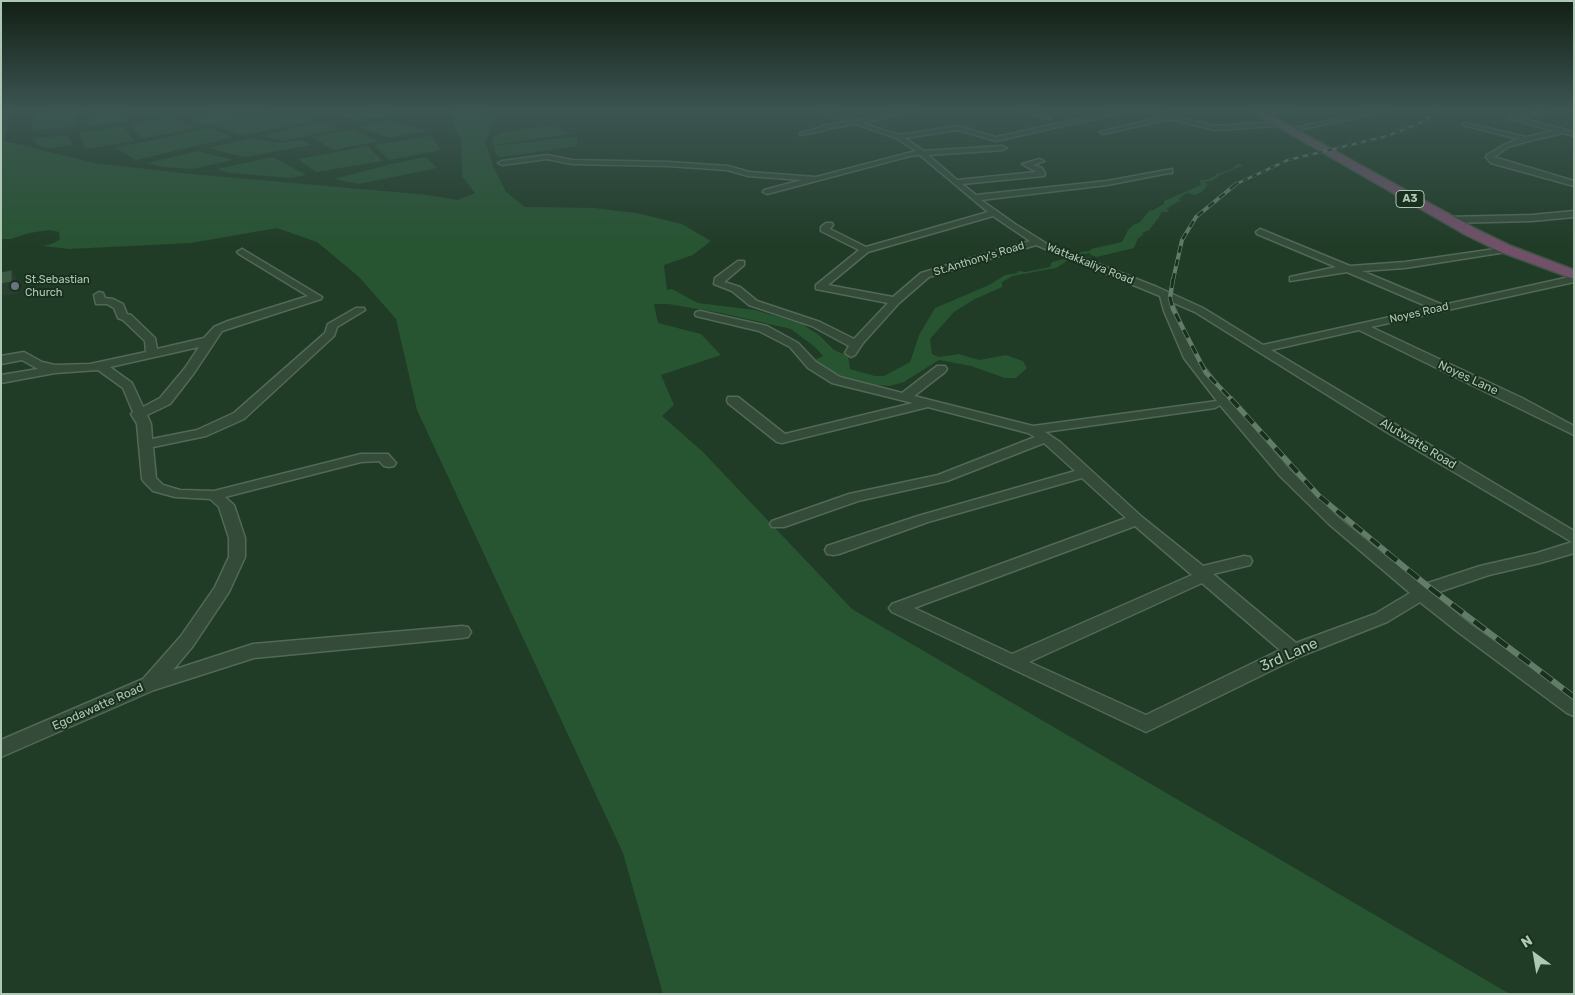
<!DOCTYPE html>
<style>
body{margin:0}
#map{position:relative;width:1575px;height:995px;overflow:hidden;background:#203b26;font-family:Rubik,sans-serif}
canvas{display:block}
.frame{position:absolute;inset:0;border:2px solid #afc7b5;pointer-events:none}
.north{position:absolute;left:1510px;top:930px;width:50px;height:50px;-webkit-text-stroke:4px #19301f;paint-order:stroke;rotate:328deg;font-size:14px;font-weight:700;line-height:20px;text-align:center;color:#afc7b5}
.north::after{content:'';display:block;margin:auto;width:18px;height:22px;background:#afc7b5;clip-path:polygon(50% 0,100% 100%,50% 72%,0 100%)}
</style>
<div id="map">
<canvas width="1575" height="995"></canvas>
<div class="frame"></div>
<div class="north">N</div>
</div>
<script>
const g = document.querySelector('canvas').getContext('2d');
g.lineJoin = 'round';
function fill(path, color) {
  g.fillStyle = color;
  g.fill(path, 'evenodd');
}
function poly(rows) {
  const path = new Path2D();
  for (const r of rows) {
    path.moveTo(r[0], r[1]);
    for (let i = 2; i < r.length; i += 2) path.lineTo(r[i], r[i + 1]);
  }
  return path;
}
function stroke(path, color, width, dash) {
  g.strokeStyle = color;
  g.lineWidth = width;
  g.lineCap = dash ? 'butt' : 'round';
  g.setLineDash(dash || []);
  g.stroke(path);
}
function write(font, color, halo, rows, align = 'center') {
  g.font = font + ' Rubik,sans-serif';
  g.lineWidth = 4;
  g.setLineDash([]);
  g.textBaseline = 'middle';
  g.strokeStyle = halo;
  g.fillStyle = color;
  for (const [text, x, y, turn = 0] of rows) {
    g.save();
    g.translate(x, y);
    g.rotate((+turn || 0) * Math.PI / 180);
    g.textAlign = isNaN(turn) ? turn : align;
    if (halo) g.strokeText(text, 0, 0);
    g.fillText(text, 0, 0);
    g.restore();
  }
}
fill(poly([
 [1,110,16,110,9,114,5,141,94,163,181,173,428,195,458,200,475,193,462,176,461,139,454,128,454,110,485,110,494,120,485,141,493,166,506,192,525,207,594,208,636,213,682,224,711,241,693,255,664,265,667,290,672,289,698,303,755,310,802,324,819,335,834,350,848,356,850,369,875,376,884,376,910,362,919,335,935,308,989,285,1005,275,1017,273,1017,271,1025,272,1050,267,1052,262,1064,259,1059,256,1122,245,1133,228,1142,224,1155,209,1164,204,1164,201,1201,185,1200,180,1206,180,1215,176,1216,174,1232,169,1238,164,1244,165,1222,174,1212,181,1204,182,1208,184,1202,192,1195,195,1186,193,1178,200,1182,201,1174,203,1178,205,1174,204,1166,209,1170,211,1158,213,1159,219,1153,221,1155,224,1149,225,1150,227,1146,229,1137,230,1137,232,1144,234,1139,238,1127,239,1132,246,1067,257,1067,261,1056,268,1013,276,1002,282,1002,287,973,300,954,312,930,339,932,354,939,357,959,354,979,360,1006,355,1023,361,1027,368,1016,378,1005,378,971,366,939,360,904,382,889,386,862,384,843,379,824,368,815,360,823,356,816,348,791,329,721,313,668,304,654,304,658,323,701,334,721,355,661,375,674,405,662,416,702,451,852,609,1510,994,663,994,623,853,417,410,396,319,359,277,317,242,277,228,191,243,69,249,43,246,54,243,60,239,59,232,49,230,29,233,11,239,1,239],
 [60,110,76,110,75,126,31,131,35,113],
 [89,110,127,110,128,121,87,126],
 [217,110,282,112,219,123,284,112,316,120,242,136,212,124,204,125,189,117],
 [387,110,386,117,356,120,336,114],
 [171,117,195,128,142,139,129,124],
 [319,122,338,130,283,141,261,136],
 [386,122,393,122,429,131,389,138,358,127],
 [549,126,573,134,493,145,492,138,503,132],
 [123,127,135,141,85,149,79,132],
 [209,128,233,137,136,160,115,148],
 [352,129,378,141,334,150,311,137],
 [67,135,73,145,49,148,40,146,32,139],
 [431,136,441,150,389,160,374,145],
 [570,137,577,138,577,146,524,154,500,157,496,155,494,146],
 [250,138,277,143,301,140,312,145,244,157,209,148],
 [368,146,382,161,316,172,298,159],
 [198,151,233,160,192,169,163,167,148,163],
 [273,157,306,175,291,178,229,173,217,169],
 [426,157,437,168,359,184,334,179,391,164]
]), '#275431');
fill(poly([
 [1154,210,1159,211,1161,214,1149,230,1140,234,1134,248,1097,257,1091,255,1089,252,1091,249,1122,242,1128,230,1133,225,1139,223,1149,211,1154,210]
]), '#275431');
const minor = poly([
 [818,110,828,110,856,120,903,110,917,110,863,123,898,135,958,126,996,137,1119,110,1133,110,996,141,958,130,905,138,924,151,1003,146,1007,148,1003,150,928,155,957,180,1036,172,1022,164,1040,159,1044,161,1033,165,1042,168,1045,174,1044,176,962,184,976,195,1107,181,1172,169,1172,173,1169,173,1107,185,981,200,1015,224,1047,244,1157,287,1203,308,1263,345,1431,308,1347,272,1290,281,1290,277,1336,267,1257,234,1256,232,1260,229,1350,266,1405,262,1509,247,1511,249,1506,252,1405,268,1362,271,1443,305,1574,276,1574,282,1371,327,1522,398,1574,426,1574,435,1359,330,1271,350,1574,531,1574,553,1540,563,1489,575,1433,594,1470,624,1574,697,1574,716,1567,713,1458,632,1420,602,1387,622,1301,656,1146,732,892,612,889,608,892,604,1126,518,1082,478,928,522,839,554,833,555,827,554,825,550,827,546,918,516,1075,471,1044,443,947,481,858,501,784,527,772,527,770,524,772,521,849,494,938,475,1035,437,1028,433,928,407,782,443,777,442,728,403,727,400,728,397,738,397,785,434,913,403,832,383,808,368,790,347,759,331,696,316,695,314,696,312,700,311,767,326,798,343,816,362,840,377,902,393,937,366,945,366,947,369,945,372,914,396,1033,426,1217,401,1184,358,1164,311,1160,296,1036,245,929,277,899,303,863,343,855,355,851,357,845,353,849,346,812,326,749,305,732,291,714,284,715,278,738,261,744,261,744,265,724,282,740,287,757,301,820,322,854,339,888,303,816,289,816,285,859,250,821,231,821,227,826,223,832,223,833,225,830,229,866,247,988,212,920,155,910,156,767,194,763,192,764,190,802,180,748,176,727,170,668,166,572,164,547,159,502,165,498,163,502,161,547,155,572,160,668,162,728,166,749,172,816,177,916,151,896,138,856,124,825,129,823,131,800,135,800,133,819,128,821,126,848,122,818,110],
 [993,216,1030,241,921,273,893,297,828,285,868,252,993,216],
 [1172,302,1195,312,1385,431,1572,542,1537,553,1480,566,1422,585,1339,518,1290,470,1235,406,1196,357,1172,302],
 [1220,405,1280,476,1329,524,1410,593,1375,614,1296,643,1213,574,1250,565,1252,561,1250,557,1244,556,1203,566,1142,517,1060,442,1045,432,1215,408,1220,405],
 [1135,526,1192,575,1012,654,914,608,1135,526],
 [1202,583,1280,650,1146,715,1029,662,1202,583],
 [1019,110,1031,110,1053,117,1050,119,1019,110],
 [1139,110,1151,110,1215,126,1276,122,1279,124,1276,126,1215,130,1170,119,1103,134,1100,132,1163,117,1139,110],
 [1276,110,1292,110,1262,117,1259,115,1276,110],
 [1377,110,1391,110,1289,132,1286,130,1377,110],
 [1544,111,1547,113,1546,114,1520,118,1574,132,1574,136,1563,133,1525,142,1508,147,1494,157,1574,181,1574,186,1491,163,1486,157,1487,155,1504,145,1518,139,1463,125,1466,123,1526,137,1554,131,1507,118,1544,111],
 [1574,211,1574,217,1532,221,1447,223,1443,220,1447,217,1532,215,1574,211],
 [242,249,322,297,321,299,222,331,194,373,170,404,147,415,151,424,152,439,197,430,234,413,325,333,328,324,356,308,364,308,365,310,337,327,334,336,244,419,206,436,153,447,156,478,163,485,180,490,214,491,361,454,388,454,396,463,394,466,389,467,384,466,379,461,361,462,225,497,234,505,245,538,245,557,229,592,193,646,173,670,253,644,462,626,468,627,471,632,468,637,462,638,254,658,154,690,1,757,1,740,143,679,181,636,215,587,229,557,229,538,219,507,210,499,175,497,153,491,144,482,142,479,137,424,131,414,133,412,123,388,98,370,55,373,1,383,1,375,38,369,22,360,1,364,1,356,24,352,42,362,55,365,90,364,146,352,145,341,123,320,118,318,114,308,107,304,96,304,94,295,99,292,103,293,105,298,113,299,123,304,127,314,131,315,155,338,157,349,204,338,214,327,228,321,308,296,239,254,237,252,242,249],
 [199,347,185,368,160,398,143,407,132,383,110,367,199,347]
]);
const highway = poly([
 [1249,110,1261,110,1476,229,1511,246,1574,270,1574,279,1501,252,1466,235,1249,110]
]);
stroke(minor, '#526958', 3);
stroke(highway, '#3f5645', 3);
fill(minor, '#344b39');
fill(highway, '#725069');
const railFar4 = poly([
 [1234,185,1288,160,1387,136,1420,123,1439,110]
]);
const railFar3 = poly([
 [1173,280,1182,240,1196,217,1236,184]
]);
const railFar2 = poly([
 [1173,279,1170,298,1173,309,1206,373,1232,400]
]);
const railFar1 = poly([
 [1231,399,1319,496,1388,553]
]);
const rail = poly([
 [1386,552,1430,588,1574,697]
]);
stroke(railFar4, '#617c67', 2.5);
stroke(railFar3, '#617c67', 4);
stroke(railFar2, '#617c67', 4.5);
stroke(railFar1, '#617c67', 5.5);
stroke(rail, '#617c67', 6);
stroke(railFar4, '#19301f', 2, [5]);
stroke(railFar3, '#19301f', 2.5, [7]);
stroke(railFar2, '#19301f', 3, [9]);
stroke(railFar1, '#19301f', 4, [11]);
stroke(rail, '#19301f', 4.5, [14]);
fill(poly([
 [12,270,17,281,18,294,1,296,1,284]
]), '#293e2d');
const building = poly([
 [12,270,12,282,1,284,1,272,12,270]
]);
fill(building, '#3a5940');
stroke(building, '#293e2d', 1);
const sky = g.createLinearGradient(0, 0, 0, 250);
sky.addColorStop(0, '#122015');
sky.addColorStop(0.44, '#3c5552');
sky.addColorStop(1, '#3c555200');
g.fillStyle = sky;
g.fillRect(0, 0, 1575, 250);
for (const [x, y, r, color] of [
 [15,286,5,"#6b7280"]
]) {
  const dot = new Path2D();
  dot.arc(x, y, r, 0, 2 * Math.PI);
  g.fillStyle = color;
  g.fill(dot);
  stroke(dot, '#19301f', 2);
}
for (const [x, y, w] of [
 [1410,199,28]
]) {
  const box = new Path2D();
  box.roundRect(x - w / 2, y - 8.5, w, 17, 4);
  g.fillStyle = '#19301f';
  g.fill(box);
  stroke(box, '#afc7b5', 1);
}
write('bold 11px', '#afc7b5', null, [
 ["A3",1410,199]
]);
write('11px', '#afc7b5', '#19301f', [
 ["St.Anthony's Road",979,259,-17],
 ["Wattakkaliya Road",1090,264,22],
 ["Noyes Road",1419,313,-13]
]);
write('11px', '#afc7b5', '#19301f', [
 ["St.Sebastian",25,280],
 ["Church",25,293]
], 'left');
write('12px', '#afc7b5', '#19301f', [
 ["Noyes Lane",1468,378,25],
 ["Alutwatte Road",1418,444,31],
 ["Egodawatte Road",98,707,-24]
]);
write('15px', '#afc7b5', '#19301f', [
 ["3rd Lane",1289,655,-24]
]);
</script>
